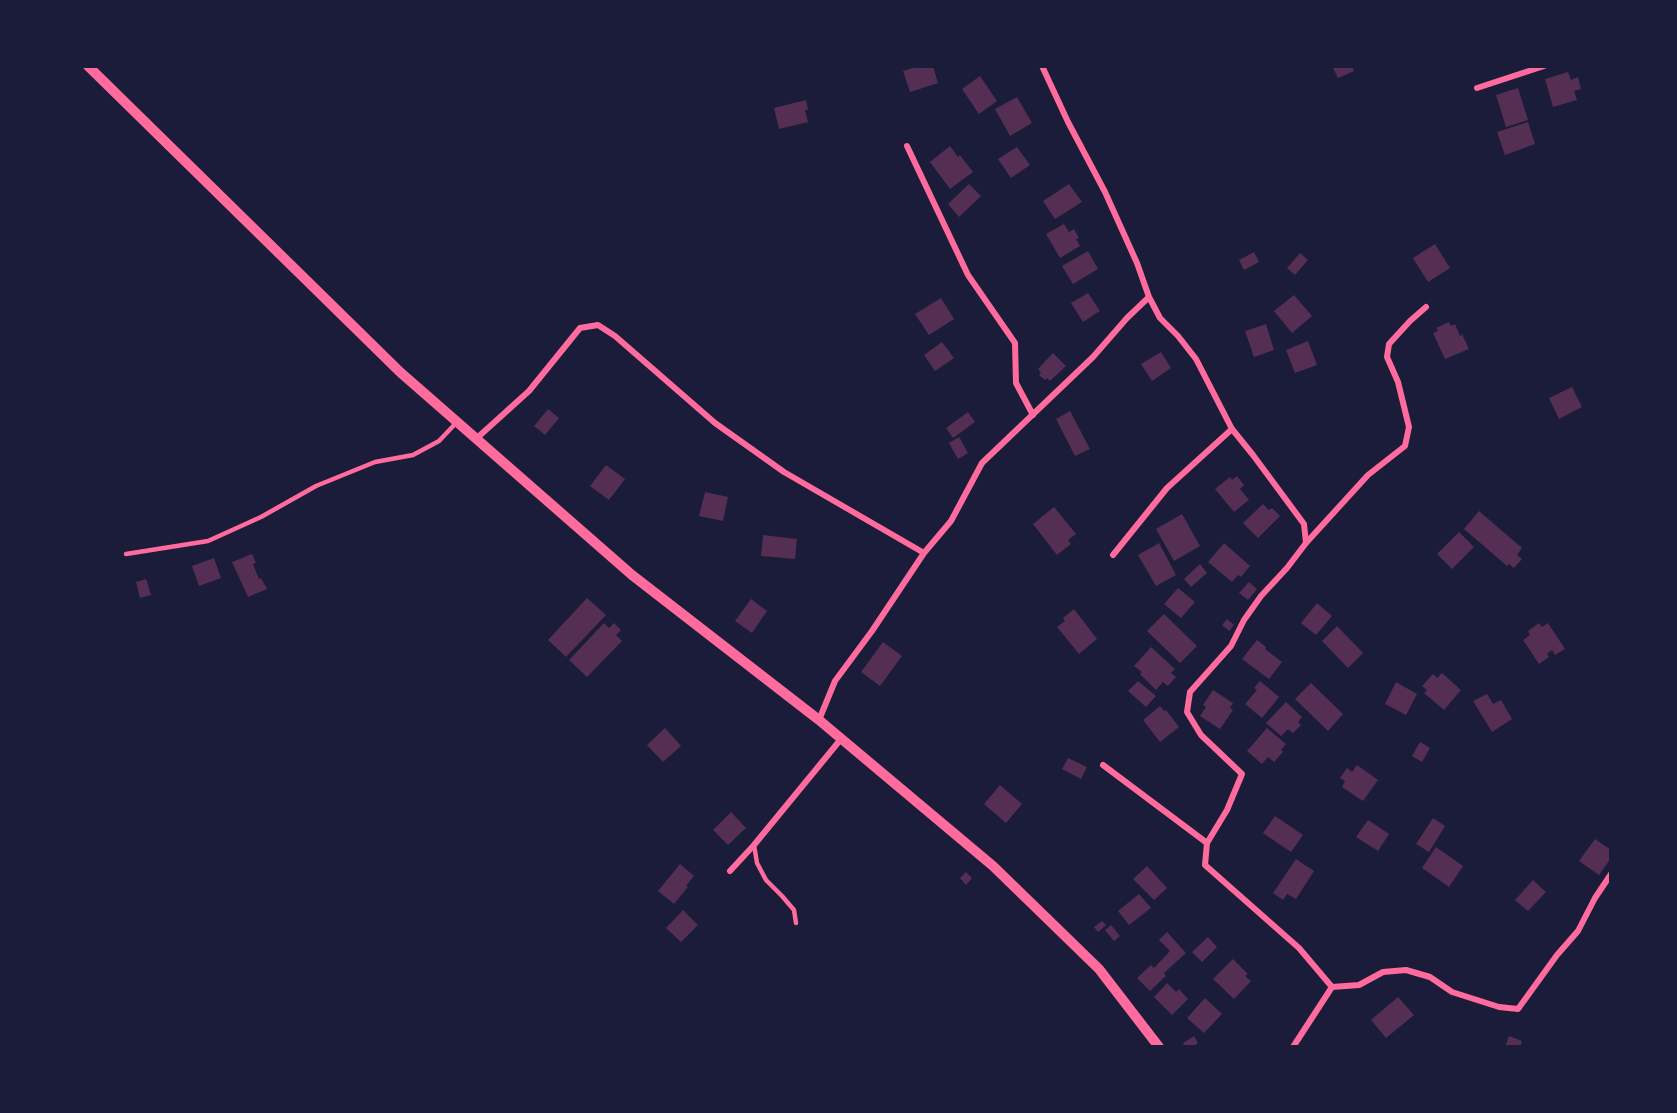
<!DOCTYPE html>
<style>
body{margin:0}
#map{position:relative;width:1677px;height:1113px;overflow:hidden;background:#1b1b3a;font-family:"Archivo Narrow",sans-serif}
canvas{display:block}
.frame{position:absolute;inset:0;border:68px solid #1b1b3a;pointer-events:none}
</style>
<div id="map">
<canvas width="1677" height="1113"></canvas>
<div class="frame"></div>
</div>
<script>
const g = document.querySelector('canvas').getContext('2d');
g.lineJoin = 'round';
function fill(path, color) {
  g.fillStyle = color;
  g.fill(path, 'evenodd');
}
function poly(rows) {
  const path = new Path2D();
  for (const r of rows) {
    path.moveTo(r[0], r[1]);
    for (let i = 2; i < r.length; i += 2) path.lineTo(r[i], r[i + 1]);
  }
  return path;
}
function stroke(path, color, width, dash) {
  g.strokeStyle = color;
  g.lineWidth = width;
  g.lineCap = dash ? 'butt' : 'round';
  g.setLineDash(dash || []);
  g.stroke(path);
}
fill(poly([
 [920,66,933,66,938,83,910,92,903,71],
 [1332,66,1352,66,1354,71,1338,78],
 [1568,72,1571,80,1578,77,1581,89,1574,91,1577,100,1553,107,1545,79],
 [980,76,997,101,979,114,962,89],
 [1518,88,1528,120,1506,127,1496,95],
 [1017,97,1032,123,1010,136,995,109],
 [806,100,808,110,805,110,808,122,779,129,774,108],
 [1528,122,1535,144,1505,155,1497,132],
 [950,146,958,157,960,155,973,172,950,189,930,162],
 [1017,147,1030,165,1011,178,998,159],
 [969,184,981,196,959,217,948,204],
 [1069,184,1082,202,1055,219,1043,201],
 [1064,224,1069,232,1074,229,1079,238,1076,239,1080,246,1060,258,1046,234],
 [1435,244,1450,268,1428,282,1413,258],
 [1088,251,1098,269,1073,284,1062,266],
 [1254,252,1259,262,1244,270,1239,260],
 [1300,253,1308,260,1295,275,1287,268],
 [1088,293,1100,311,1083,322,1071,303],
 [1294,295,1312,316,1292,333,1274,311],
 [941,298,954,319,929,335,915,314],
 [1449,322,1451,326,1455,324,1460,336,1462,334,1469,349,1445,359,1433,333,1438,331,1436,328],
 [1266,324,1274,350,1254,357,1245,331],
 [1308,341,1317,365,1295,373,1286,350],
 [942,342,954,358,935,371,924,355],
 [1161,352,1171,368,1152,381,1141,364],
 [1053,353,1066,366,1050,381,1047,378,1045,380,1039,375,1041,373,1038,369],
 [1572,387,1582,407,1559,419,1549,398],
 [548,409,559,418,545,435,534,426],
 [1070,411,1090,449,1075,456,1056,419],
 [968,412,975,422,953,438,946,428],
 [959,437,968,453,958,459,949,443],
 [606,465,625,479,609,500,590,486],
 [1237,476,1244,485,1240,489,1249,500,1234,512,1215,489,1230,477,1232,480],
 [705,492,728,497,723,521,699,516],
 [1263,504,1269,510,1272,508,1280,516,1258,538,1243,523],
 [1054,507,1076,534,1068,540,1071,544,1057,555,1033,524],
 [1479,511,1522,548,1517,555,1522,559,1514,568,1509,564,1507,566,1464,529],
 [1182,514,1200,546,1174,561,1156,529],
 [1459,532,1474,547,1452,569,1437,554],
 [763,535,797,539,795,559,761,556],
 [1159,543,1176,575,1156,586,1138,555],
 [1224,543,1250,566,1241,577,1238,575,1232,582,1208,562],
 [252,554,256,563,253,564,259,579,261,578,267,589,248,597,232,562],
 [214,558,221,578,199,586,192,566],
 [1200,564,1207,573,1191,587,1184,579],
 [146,579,151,595,140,598,136,582],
 [1249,582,1257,589,1248,600,1239,593],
 [1178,588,1195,602,1181,618,1164,604],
 [587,598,606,615,566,657,548,640],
 [751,599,767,611,752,633,735,621],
 [1317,603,1332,616,1316,635,1301,623],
 [1074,609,1097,639,1079,654,1057,627,1065,621,1063,618],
 [1164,614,1197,646,1180,663,1147,631],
 [1227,619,1234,625,1229,631,1222,625],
 [604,623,609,628,614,623,621,630,616,635,622,641,587,677,569,660],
 [1539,623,1542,627,1548,623,1565,649,1555,655,1552,650,1547,654,1549,657,1539,664,1523,640,1530,635,1528,631],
 [1337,626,1363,653,1348,668,1322,641],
 [1257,640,1266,647,1265,649,1282,662,1269,679,1242,659],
 [883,642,902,656,880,686,861,672],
 [1151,647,1175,669,1171,673,1176,677,1168,686,1163,682,1156,690,1140,674,1142,672,1134,666],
 [1442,673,1461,690,1444,710,1424,693,1427,690,1422,686,1433,674,1437,678],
 [1138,681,1156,696,1146,707,1128,691],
 [1260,681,1279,697,1262,718,1245,704,1257,690,1254,688],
 [1396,682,1417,694,1406,715,1385,704],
 [1311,683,1343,714,1328,731,1295,699],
 [1213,690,1233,703,1230,708,1233,710,1220,729,1200,716,1206,707,1203,705],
 [1487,694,1493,704,1501,700,1512,719,1492,732,1473,701],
 [1286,702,1302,717,1298,722,1301,725,1293,733,1288,729,1281,736,1266,723],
 [1160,706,1164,711,1166,710,1179,727,1160,742,1143,720],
 [665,728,681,746,663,762,647,745],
 [1267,728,1286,744,1281,750,1283,752,1274,762,1268,757,1262,764,1247,751],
 [1420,742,1430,748,1422,762,1412,756],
 [1068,758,1087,767,1081,779,1062,769],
 [1357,765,1378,780,1363,801,1342,787,1345,781,1340,778,1347,768,1352,772],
 [1000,785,1022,804,1006,823,984,804],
 [731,812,746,828,728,845,713,830],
 [1275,816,1303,835,1291,852,1263,833],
 [1433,818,1445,826,1429,852,1416,844],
 [1368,820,1389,834,1378,851,1356,837],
 [1595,839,1611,850,1611,858,1599,875,1579,861],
 [1436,847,1463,866,1449,887,1422,868],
 [1296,859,1314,871,1296,899,1287,894,1283,900,1273,893],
 [680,864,694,876,686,886,688,887,674,904,658,891],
 [1147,866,1167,888,1154,900,1133,879],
 [966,872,972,878,966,885,960,878],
 [1533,880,1546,892,1528,911,1515,900],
 [1139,894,1151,908,1129,925,1118,911],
 [683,910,698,925,681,942,666,928],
 [1102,921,1106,925,1098,932,1094,927],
 [1111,925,1120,936,1114,941,1105,930],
 [1167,932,1186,953,1164,973,1166,976,1150,991,1137,978,1151,965,1154,968,1170,951,1159,940],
 [1208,937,1217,947,1202,962,1192,952],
 [1233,959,1248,974,1245,976,1251,981,1234,999,1213,979],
 [1167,983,1176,992,1179,989,1188,999,1172,1015,1154,997],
 [1398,997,1414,1015,1386,1038,1371,1020],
 [1205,998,1222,1014,1204,1033,1187,1018],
 [1194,1036,1198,1043,1193,1047,1185,1047,1183,1043],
 [1509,1036,1522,1041,1520,1047,1505,1047]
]), '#542f53');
stroke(poly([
 [126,554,208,541,261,517,316,486,375,462,413,455,439,441,456,423],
 [754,845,757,863,766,880,782,896,794,910,796,923]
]), '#ff6b9d', 4.5);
stroke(poly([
 [1477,88,1544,66],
 [907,146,968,275,1015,343,1016,383,1033,415],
 [1149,297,1160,318,1178,336,1196,359,1232,429,1253,455,1304,524,1306,543],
 [477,438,529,391,580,328,598,325,615,336,715,423,784,472,924,553],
 [1113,555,1167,488,1232,429],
 [819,720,835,681,872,631,924,553,951,521,982,463,1093,357,1127,318,1149,297,1137,263,1105,192,1068,122,1042,66],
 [1103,765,1207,843],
 [730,871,754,845,841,739],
 [1332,987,1359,985,1383,972,1406,970,1430,977,1452,992,1499,1007,1518,1009,1557,955,1578,931,1595,898,1611,874],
 [1293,1047,1332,987,1299,948,1205,865,1207,843,1227,810,1242,774,1201,735,1187,712,1190,692,1231,646,1244,620,1261,596,1287,568,1306,543,1368,475,1405,446,1409,427,1398,382,1387,357,1389,344,1410,321,1426,307]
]), '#ff6b9d', 6);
stroke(poly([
 [88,66,400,372,632,575,819,720,993,866,1099,969,1159,1047]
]), '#ff6b9d', 10);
</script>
